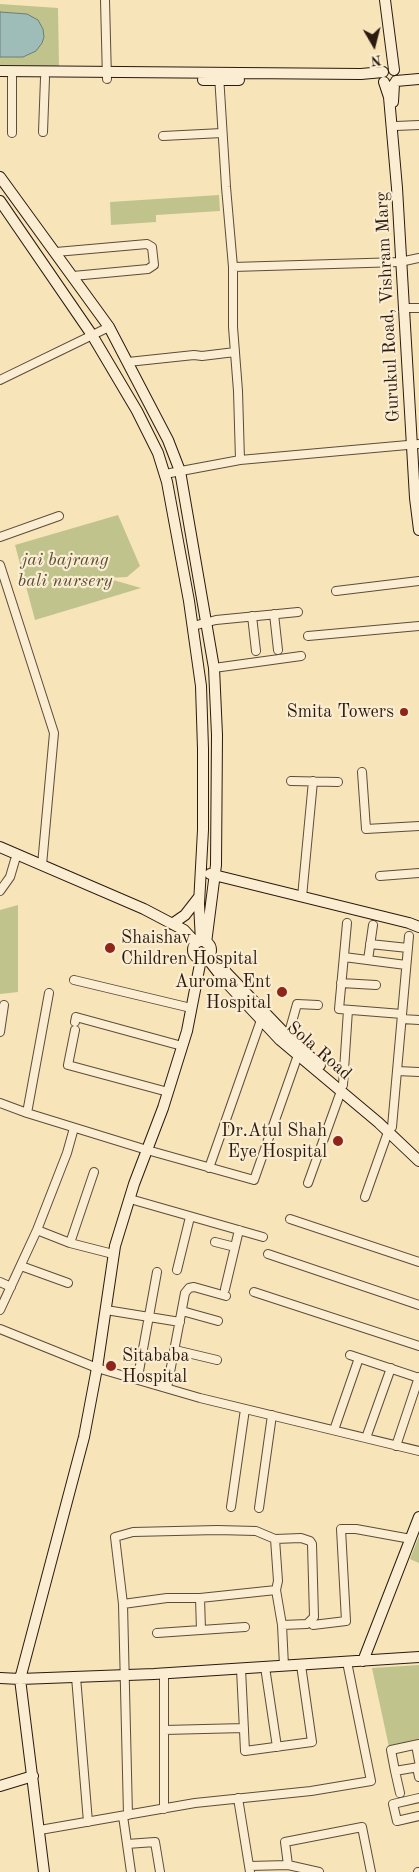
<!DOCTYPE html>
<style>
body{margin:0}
#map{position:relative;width:419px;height:1872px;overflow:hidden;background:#f7e4b9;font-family:"Old Standard TT",serif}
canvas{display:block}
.north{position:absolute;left:349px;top:20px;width:50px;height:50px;-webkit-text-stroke:4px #faedd2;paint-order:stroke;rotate:172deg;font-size:14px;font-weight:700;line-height:20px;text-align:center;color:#2a1a10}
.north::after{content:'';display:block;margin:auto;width:18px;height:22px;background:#2a1a10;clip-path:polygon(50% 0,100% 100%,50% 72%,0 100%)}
</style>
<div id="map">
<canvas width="419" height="1872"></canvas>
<div class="north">N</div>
</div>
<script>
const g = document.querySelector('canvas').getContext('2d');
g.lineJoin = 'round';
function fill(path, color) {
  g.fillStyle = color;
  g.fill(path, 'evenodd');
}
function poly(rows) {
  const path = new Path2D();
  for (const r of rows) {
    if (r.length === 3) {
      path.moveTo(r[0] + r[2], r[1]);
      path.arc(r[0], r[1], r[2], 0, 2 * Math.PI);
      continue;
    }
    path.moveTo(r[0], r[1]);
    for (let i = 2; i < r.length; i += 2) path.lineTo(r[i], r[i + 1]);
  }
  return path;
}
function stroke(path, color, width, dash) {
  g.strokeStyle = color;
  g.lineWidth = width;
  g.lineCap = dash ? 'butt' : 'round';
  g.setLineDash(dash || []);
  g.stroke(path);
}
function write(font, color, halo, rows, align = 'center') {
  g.font = font + ' "Old Standard TT",serif';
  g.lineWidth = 4.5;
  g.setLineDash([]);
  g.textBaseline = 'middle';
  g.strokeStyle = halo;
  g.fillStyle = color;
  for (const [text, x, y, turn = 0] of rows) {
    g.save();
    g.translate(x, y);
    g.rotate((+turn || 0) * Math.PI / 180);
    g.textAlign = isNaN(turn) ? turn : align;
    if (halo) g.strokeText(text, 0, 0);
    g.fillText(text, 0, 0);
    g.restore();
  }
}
fill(poly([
 [0,4,58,8,59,67,0,65],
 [219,195,220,211,156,215,156,222,111,225,110,202],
 [118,515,140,566,127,577,106,578,141,588,35,620,15,545],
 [18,905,18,992,0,994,0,910],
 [419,1536,419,1563,410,1559],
 [419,1665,419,1741,389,1747,372,1668]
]), '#c1c38c');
const water = poly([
 [0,12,27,14,38,20,43,29,44,37,42,43,36,51,23,57,0,57,0,12]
]);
fill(water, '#9fbdb8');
stroke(water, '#707c75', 1);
const street = poly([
 [105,0,107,79],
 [219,75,226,187,233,267,400,262,419,258],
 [12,77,12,133],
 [396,126,419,125],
 [43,132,45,78],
 [163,136,222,133],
 [56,252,147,244,152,247,154,265,148,269,73,276],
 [233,267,233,327,238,391,240,460],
 [408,308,419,308],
 [128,362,194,355,202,356,235,352],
 [0,380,109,327],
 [165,474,240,460,419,444],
 [0,537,59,516],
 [0,565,54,733,42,865],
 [336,591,419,581],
 [274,614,278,650],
 [252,616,256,651],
 [193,626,216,620,298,612],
 [308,636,419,626],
 [214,668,301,656],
 [362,772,366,829,419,826],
 [291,781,338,782],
 [380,876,419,873],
 [0,891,10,877,15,860],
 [302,897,313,781],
 [347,923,339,1009,402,1014],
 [370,944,408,948],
 [344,957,406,965],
 [368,960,373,925],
 [74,980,191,1008],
 [341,983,376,985],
 [402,1019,419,1020],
 [75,1022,76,1017,182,1046],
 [75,1030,68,1065,168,1092],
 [0,1032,4,1005],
 [288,1036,297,1004,318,1005],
 [397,1071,419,1072],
 [343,1085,348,1010],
 [0,1103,27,1113,147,1150,254,1180,298,1055],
 [27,1113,49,993],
 [392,1127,409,936],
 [209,1168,261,1020],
 [308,1183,341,1091],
 [365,1197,388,1132],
 [130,1199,263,1237],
 [290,1219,419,1262],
 [37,1230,70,1243,113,1254],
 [215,1242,235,1247],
 [70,1243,94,1172],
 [268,1254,419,1305],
 [21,1266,68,1283],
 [177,1270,190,1217],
 [0,1282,11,1287],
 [225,1289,239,1230],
 [254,1292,419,1346],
 [0,1310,37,1230,67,1153,74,1128],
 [106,1310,180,1322],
 [182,1311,218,1321],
 [0,1329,97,1368,200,1398,419,1451],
 [175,1350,217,1360],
 [350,1355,419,1378],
 [139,1371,157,1272],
 [167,1388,185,1293,189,1288,194,1287,226,1296],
 [334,1430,359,1358],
 [366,1438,391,1368],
 [396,1446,419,1377],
 [231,1507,245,1409],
 [259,1508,272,1415],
 [275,1539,278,1581,276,1590,282,1625,284,1666],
 [200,1598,201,1630,245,1627],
 [123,1604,115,1537,133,1532,217,1530,256,1531,275,1539,301,1538,310,1541,312,1544,314,1617,307,1624,282,1625],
 [311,1621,313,1625,346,1621,341,1529,356,1529,411,1539],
 [157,1633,201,1630],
 [265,1667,277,1747],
 [241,1669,245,1751,312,1742,301,1665],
 [76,1677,88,1822],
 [164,1730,244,1728],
 [419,1744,391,1750,395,1771,419,1767],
 [416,1745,419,1761],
 [417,1767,419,1777],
 [395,1771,400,1793],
 [238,1798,250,1872],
 [419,1798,393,1804,397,1821,419,1816],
 [164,1809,164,1674],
 [128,1815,123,1604,167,1598,200,1598,276,1590],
 [123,1816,131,1872],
 [40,1830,195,1803,311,1791,371,1781,347,1662],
 [127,1844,155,1842,160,1872],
 [288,1865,285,1842,362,1827,371,1872],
 [249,1866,288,1865,319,1872],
 [418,1872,419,1872]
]);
const secondary = poly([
 [385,0,394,70],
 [0,71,361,74,383,72],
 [203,80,239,80],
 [396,81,419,79],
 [384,82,389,97,397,188,415,498,419,530],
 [393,102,394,84],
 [0,177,109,327,168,440,180,471,214,668,217,735,216,865,206,943],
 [0,201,92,335,137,411,158,453,167,482,189,601,201,686,203,749,203,830,199,904,201,941],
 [0,847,144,909,184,930,196,943],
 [210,874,409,923,419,927],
 [172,924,185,915,199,897],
 [202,950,9],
 [207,958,224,980,280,1040,379,1123,419,1161],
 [220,966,293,1042,320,1065],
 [363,1661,419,1517],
 [0,1678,20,1679,154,1674,419,1657],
 [0,1786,33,1776],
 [44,1872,20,1679,84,1437,97,1368,115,1246,134,1184,163,1108,187,1031,201,959]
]);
stroke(street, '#5d4c3a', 10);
stroke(secondary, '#2a1a10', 12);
stroke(street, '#faedd2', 8);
stroke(secondary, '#faedd2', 10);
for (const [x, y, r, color] of [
 [404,712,5,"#8f2418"],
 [110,948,6,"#8f2418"],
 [282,992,6,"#8f2418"],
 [338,1141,6,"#8f2418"],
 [111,1366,6,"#8f2418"]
]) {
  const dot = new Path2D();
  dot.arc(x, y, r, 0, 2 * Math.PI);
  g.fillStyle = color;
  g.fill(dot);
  stroke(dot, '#faedd2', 2);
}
write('18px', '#2a1a10', '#faedd2', [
 ["Gurukul Road, Vishram Marg",388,307,-93],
 ["Sola Road",319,1051,41]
]);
write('italic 18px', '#574d35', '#faedd2', [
 ["jai bajrang",65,560],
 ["bali nursery",65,581]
]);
write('18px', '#2a1a10', '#faedd2', [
 ["Smita Towers",394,712],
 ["Shaishav",121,938,"left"],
 ["Children Hospital",121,959,"left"],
 ["Auroma Ent",271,982],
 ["Hospital",271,1003],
 ["Dr.Atul Shah",327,1131],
 ["Eye Hospital",327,1152],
 ["Sitababa",122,1356,"left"],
 ["Hospital",122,1377,"left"]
], 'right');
</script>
